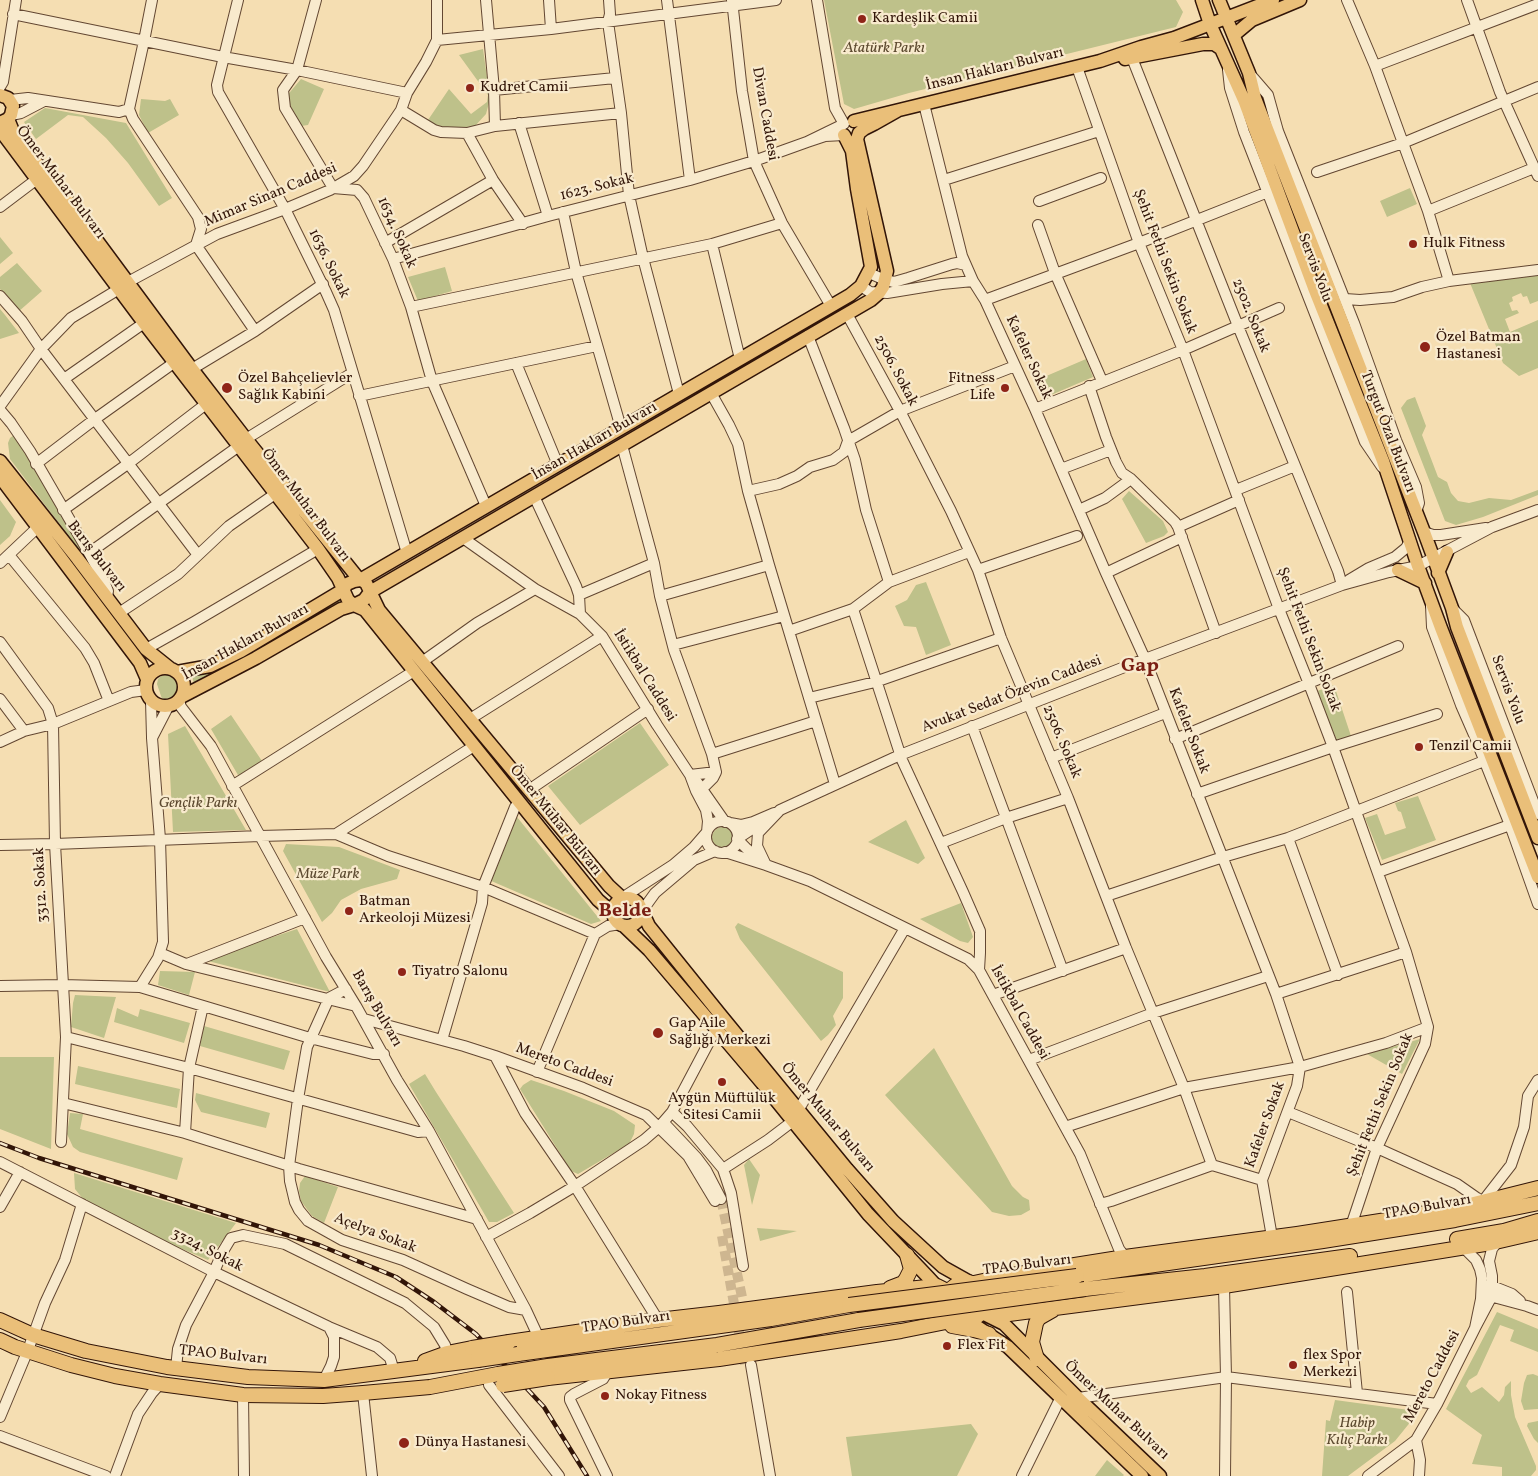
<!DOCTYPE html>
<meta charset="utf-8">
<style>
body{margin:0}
canvas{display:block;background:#f5deb2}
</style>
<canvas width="1538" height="1476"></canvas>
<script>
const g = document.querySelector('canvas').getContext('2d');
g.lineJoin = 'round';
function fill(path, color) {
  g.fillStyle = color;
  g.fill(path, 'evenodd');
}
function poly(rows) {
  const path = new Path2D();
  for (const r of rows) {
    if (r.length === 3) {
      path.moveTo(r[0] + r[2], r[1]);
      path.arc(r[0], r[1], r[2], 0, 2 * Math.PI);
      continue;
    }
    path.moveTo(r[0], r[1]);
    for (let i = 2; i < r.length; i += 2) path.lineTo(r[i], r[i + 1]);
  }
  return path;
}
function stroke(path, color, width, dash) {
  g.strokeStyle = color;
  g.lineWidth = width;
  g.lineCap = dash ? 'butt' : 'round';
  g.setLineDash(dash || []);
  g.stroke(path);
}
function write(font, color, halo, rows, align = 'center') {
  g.font = font + ' Vollkorn,serif';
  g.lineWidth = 4.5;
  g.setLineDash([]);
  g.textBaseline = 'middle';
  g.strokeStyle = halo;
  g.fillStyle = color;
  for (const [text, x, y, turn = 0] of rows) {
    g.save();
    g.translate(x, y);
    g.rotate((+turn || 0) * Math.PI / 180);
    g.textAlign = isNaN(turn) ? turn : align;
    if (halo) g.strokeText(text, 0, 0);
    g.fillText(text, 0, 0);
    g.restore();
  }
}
fill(poly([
 [824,0,1176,0,1183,12,1176,27,909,93,854,109,844,104],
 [483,49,490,99,486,114,475,126,442,130,428,120,449,89,471,114,487,102,488,95,459,55],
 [301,79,324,89,308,125,301,126,285,98],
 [141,99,165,101,170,99,179,115,148,133,139,115],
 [45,108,126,123,172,198,159,206,128,163,106,138,83,117,68,115,36,139,24,122],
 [1410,188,1417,204,1387,217,1380,201],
 [0,237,13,253,0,264],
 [17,263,42,291,18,312,0,289,0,277],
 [445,267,452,291,418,301,408,277],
 [1538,275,1538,301,1530,304,1527,296,1523,297,1521,293,1512,297,1513,301,1509,303,1512,311,1517,310,1519,313,1505,319,1510,332,1538,320,1538,368,1519,376,1503,363,1470,283],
 [0,309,5,315,19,333,0,339],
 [1086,359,1093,377,1044,398,1037,380],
 [1415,397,1426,426,1422,435,1438,477,1447,482,1451,493,1458,501,1469,503,1489,498,1511,500,1538,490,1538,495,1483,517,1456,525,1445,521,1401,408,1407,400],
 [14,435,18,440,93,568,10,459,8,443,10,438],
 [1129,491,1163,521,1168,532,1164,536,1146,543,1122,499],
 [0,500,16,522,10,536,0,545],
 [926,582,951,645,926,655,916,627,904,626,895,606,907,600,916,585],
 [340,598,343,601,260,651,194,684,192,676,202,672],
 [169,674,173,675,179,680,181,688,178,696,175,699,166,700,162,699,157,684,158,679,161,676],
 [1334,685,1352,739,1335,744,1317,691],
 [231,715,262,761,245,773,238,775,211,729],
 [640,723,669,765,580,825,548,786],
 [185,726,246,830,173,832,168,734],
 [1418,796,1436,840,1382,860,1365,818,1377,814,1385,835,1406,828,1401,812,1398,811,1395,803],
 [517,817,601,921,591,924,489,880],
 [906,820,925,858,918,864,868,842],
 [723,838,11],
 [286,844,339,847,400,870,397,879,361,889,341,900,332,913,322,922,283,851],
 [961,903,973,937,968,943,960,941,920,919],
 [628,913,6],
 [738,923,843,972,843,998,833,1016,836,1025,828,1035,821,1041,740,939,735,927],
 [297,929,330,992,204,960],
 [160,971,195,972,189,995,158,985],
 [75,995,116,997,104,1038,71,1027,73,1003],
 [117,1008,138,1017,140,1009,190,1023,184,1043,114,1022],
 [204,1026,290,1051,284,1070,200,1046],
 [1420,1039,1402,1074,1367,1054],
 [934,1048,1012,1186,1023,1197,1029,1200,1030,1210,1021,1215,1009,1216,992,1212,885,1095],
 [0,1057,54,1057,51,1149,0,1129],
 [78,1066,180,1089,177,1108,75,1084],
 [425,1074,436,1092,514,1213,497,1222,489,1222,409,1084],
 [531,1080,564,1091,614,1111,635,1125,634,1134,629,1144,578,1174,571,1171,520,1089,523,1085],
 [196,1093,270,1113,266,1128,201,1112,195,1100],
 [70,1113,83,1114,80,1129,183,1158,177,1180,80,1152,73,1147,67,1134],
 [749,1159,760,1175,752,1205,744,1165],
 [74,1173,236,1223,208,1260,154,1237,83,1199,75,1189],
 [305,1176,338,1187,324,1223,312,1216,301,1201,299,1191,300,1183],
 [757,1228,797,1231,760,1241],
 [1497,1312,1538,1329,1538,1352,1510,1341,1514,1330,1500,1325,1477,1375,1469,1380,1466,1386,1471,1393,1482,1387,1499,1402,1504,1395,1505,1387,1511,1381,1511,1395,1515,1417,1536,1466,1536,1470,1531,1476,1502,1476,1502,1467,1472,1464,1482,1435,1446,1409],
 [1533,1374,1538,1376,1538,1409,1524,1410,1521,1401,1524,1383,1527,1375],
 [1335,1400,1409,1410,1412,1420,1395,1441,1348,1476,1322,1476,1326,1420,1330,1421],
 [1538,1421,1538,1443,1534,1439,1527,1426,1528,1423],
 [971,1424,978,1434,957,1476,852,1476,846,1437],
 [1107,1460,1124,1475,1123,1476,1095,1476]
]), '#bec18a');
stroke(poly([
 [721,1199,742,1297,749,1346],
 [722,1236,745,1366]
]), '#ceb690', 10, [10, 5]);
const minor = poly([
 [152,0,144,41,129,109,133,119,198,217,201,229,196,245,255,331],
 [238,0,217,85,218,92,285,209,326,292,334,310,407,553],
 [316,0,297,70,283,90,285,108,333,188,357,190,364,198,393,259,411,307,432,381,486,506],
 [437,0,437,40],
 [486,0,494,90,495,126],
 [549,0,551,29],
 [609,0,610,14,608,22,621,113,629,195,643,258,679,394],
 [667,0,690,180],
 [732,0,742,91,754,161,782,223,831,306],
 [817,0,835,108,844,124,807,142,825,136,844,135],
 [1347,0,1375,66,1403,143,1428,211,1449,281],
 [1467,0,1500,92,1538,176],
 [13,14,223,57,297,70,407,93],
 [1132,58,1238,326,1338,571,1342,585],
 [1375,66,1538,4],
 [1077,67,1139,243,1183,350,1279,609,1309,684,1333,747,1406,952,1428,1027,1425,1044,1377,1148,1351,1226],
 [1228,70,1230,88,1244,132,1365,442,1382,467],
 [1249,73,1268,95,1278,131,1354,323,1396,440,1416,487,1419,503,1416,512],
 [0,87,3,82,16,0],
 [494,90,615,78],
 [10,100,28,98,119,112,129,109],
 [924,104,962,256,973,281,985,300,1035,409,1106,573,1145,659,1276,994,1300,1067,1297,1086,1262,1180,1272,1237],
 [401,110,434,130,441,132,467,133,495,126,621,113],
 [11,115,21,113,44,101],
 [519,123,548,216],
 [467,133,493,180,523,224],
 [1317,172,1403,143,1538,87],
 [944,180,1099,131],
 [1039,201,1101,178],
 [0,207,37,179],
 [1428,211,1534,168],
 [563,212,576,272,621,428],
 [1038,225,1055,273,1102,381],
 [385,243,493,180],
 [712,244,740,359],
 [393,259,548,216,690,180,754,161,807,142],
 [869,273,885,280,894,282,908,278,952,264,957,263,966,265],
 [861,286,870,292,887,293,942,284,973,281],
 [0,296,22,321,41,349,198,555],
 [1345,299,1360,300,1393,297,1422,287,1449,281,1538,270],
 [985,300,1139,243,1268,192],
 [411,307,712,244,782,223],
 [847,314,900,411,951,511,978,570,1001,638,1068,798,1126,948,1184,1088,1212,1165],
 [808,336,844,428,855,460,866,510,889,582],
 [516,363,558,465],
 [192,369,255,331,323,284],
 [64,379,144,323],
 [1089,386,1106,437,1116,462,1122,473,1131,479,1175,522,1178,527,1216,633],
 [711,393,729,425,738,444,748,491,769,565,835,784],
 [359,396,597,346],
 [0,406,41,349,71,318,119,289,128,282,217,234,285,209,330,190,354,176,363,166,401,110,407,93,426,62,437,40,551,29,776,0],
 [1035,409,1183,350,1279,308],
 [0,410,11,423,30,451,89,553,104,581,108,591,107,597],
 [246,439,352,373],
 [622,445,654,563,660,596,674,650,712,754,716,772,713,778,702,789],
 [36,464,95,419,175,362],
 [1061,469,1111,450],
 [1236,490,1295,466],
 [748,491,779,484,797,476,810,467,833,460,844,452,848,441,900,411,1015,366],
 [534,496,576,586,579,595,580,614],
 [63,510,129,463,206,404],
 [1079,510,1105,498,1131,479],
 [1178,527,1239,500],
 [1424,532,1433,535,1441,535,1486,528],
 [463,538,535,589,580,614,602,636,657,725,690,775,716,772],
 [89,553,239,446],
 [9,555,85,648,94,663,109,701],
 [0,563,38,527],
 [978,570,1077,536],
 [1106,573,1182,537],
 [1349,580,1369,568,1395,557,1406,548,1410,541],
 [579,595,654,563],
 [660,596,769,565],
 [1431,606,1432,627,1461,705,1475,737,1510,825,1538,904],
 [1452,608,1464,620,1538,814],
 [853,609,902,760,963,892,980,931,980,953,979,970],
 [119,613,178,574,229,526,275,494],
 [789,631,853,609,889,582,969,552],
 [0,642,48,708,53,724,55,844,66,1037,61,1142],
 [673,645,784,616],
 [146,649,194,622,318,549],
 [422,662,477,623,535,589],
 [809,698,875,682,1001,638],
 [0,699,24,731],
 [151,701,152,737],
 [179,701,181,707,211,746,326,957,356,1006,397,1080,429,1131,526,1310,539,1338],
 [470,719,602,636],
 [972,726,1063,971],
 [1175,739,1398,646],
 [0,742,24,731,53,724,131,692,146,690],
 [712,754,816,721],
 [1051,758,1165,713],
 [232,786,414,671],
 [529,790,648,709],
 [1197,794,1333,747,1437,714],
 [722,837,16],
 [730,823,741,825,753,822,774,813],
 [336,834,474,746],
 [1288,838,1338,975],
 [941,843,1006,818,1068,798],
 [0,845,55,844,260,836,336,834,388,856,483,887,595,934],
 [725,852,766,865,746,848,737,839,764,821],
 [1378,872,1510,825],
 [1106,896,1223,857,1288,838,1484,761],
 [622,898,673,865,694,847,707,832,708,821,706,810,696,791,690,775,697,782,725,822],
 [642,911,655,893,694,860,715,851],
 [160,953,186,964,356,1006],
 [187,964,305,918],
 [0,986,62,985,140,987,310,1038,373,1054,384,1054],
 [140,987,158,958,163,942,160,839,152,738,168,707],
 [346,989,329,998,307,1047,298,1099,289,1166,290,1181,295,1202,299,1210,308,1221,342,1240,403,1260,467,1289,509,1307,526,1310],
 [1276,994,1406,952],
 [993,995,1126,948],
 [364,1019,464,1046,495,1056,583,1088,646,1115,688,1156,715,1201],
 [66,1037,189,1068,418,1132,429,1131],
 [442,1040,482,903,483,887,515,807,519,802],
 [495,1056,525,1113,575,1186,658,1320],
 [1029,1060,1153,1013,1268,976],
 [537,1072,595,934,608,926,620,924],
 [63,1103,185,1133,299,1169,477,1219],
 [799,1109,905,928],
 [672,1112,687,1126,723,1169,731,1193,743,1266],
 [1288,1112,1377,1148,1457,1184,1477,1198,1483,1201,1511,1165,1524,1127,1528,1096,1538,1080],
 [665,1124,697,1158,706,1170,721,1199],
 [1065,1127,1184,1088,1300,1067,1386,1043,1428,1027],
 [185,1133,189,1068,203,1006],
 [0,1162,214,1272,329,1327,377,1347,390,1358,394,1371],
 [723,1169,768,1140,793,1121],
 [1100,1204,1111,1201,1212,1165,1262,1180],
 [0,1207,20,1172],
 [486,1237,530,1213,575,1186,644,1140,659,1127,672,1112,716,1029],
 [1463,1247,1476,1260,1480,1269,1482,1278,1481,1299,1475,1328,1492,1296,1492,1276,1489,1261,1492,1249,1498,1241],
 [1125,1257,1119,1249,1080,1154,979,970,968,959,810,881,766,865,757,846,758,833,780,810,900,755,1145,659,1342,585,1389,572,1418,566,1492,527,1538,510],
 [1224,1286,1226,1377,1225,1476],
 [1486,1286,1492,1286,1512,1294,1520,1301],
 [1347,1292,1357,1393],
 [1486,1295,1527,1306,1538,1310],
 [751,1365,770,1476],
 [176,1368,178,1349,186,1325,214,1272,222,1253,231,1238,243,1235,285,1244,405,1303,434,1327,445,1345,447,1353],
 [324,1380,331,1366,334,1357,334,1337,329,1327],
 [489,1385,559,1476],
 [363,1393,372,1476],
 [243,1395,244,1476],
 [1078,1398,1226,1377,1437,1404],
 [0,1417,28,1350,45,1303,65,1260,82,1204],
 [0,1436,106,1476],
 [1416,1440,1420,1460,1419,1476],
 [115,1476,138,1414,152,1393,160,1384],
 [607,1476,570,1400,570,1397,574,1394,603,1379,608,1371],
 [1022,1476,1060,1399],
 [1368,1476,1416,1440,1437,1404,1475,1328]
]);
const major = poly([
 [1202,0,1210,24,1244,100,1314,288,1383,461,1418,566,1441,628,1538,877],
 [1219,0,1249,73,1255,98,1424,532,1452,608,1457,627,1538,838],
 [1234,35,1252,20,1300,0],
 [1125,59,1203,44,1214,44,1220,48],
 [0,95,8,98,13,106,11,115,8,119,2,122],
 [8,119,15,136,21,144,64,196,192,369,246,439,358,578,366,583,379,610,609,886,622,898],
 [854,121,1100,61,1141,47,1174,38,1273,0],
 [0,130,144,323,318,549,338,578,348,600,354,605,365,610,598,900,613,913],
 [0,461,77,558,146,649,171,669],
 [0,477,140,663,147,679],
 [1398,570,1425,583],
 [1438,573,1447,552],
 [165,687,19],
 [177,672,210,666,241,651,343,590,347,584,354,581,360,580,850,295,861,286,871,267,857,189,852,151,844,135],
 [183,696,256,658,341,609,354,605,364,600,370,592,871,300,879,293,883,287,887,271,857,139,859,133,864,129,874,124,897,111],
 [627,912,14],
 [642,911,649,926,719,1013,847,1169,893,1221,943,1267,968,1281],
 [624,926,649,950,762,1083,868,1214,928,1277,942,1292],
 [982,1313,1004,1324,1078,1398,1160,1476],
 [967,1320,1008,1347,1142,1476]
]);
const highway = poly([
 [1457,1239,1504,1231,1538,1221],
 [1077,1276,1323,1241,1455,1220,1538,1203],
 [966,1301,19],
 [974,1283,1006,1276,1125,1257,1297,1234,1393,1219,1466,1206,1538,1188],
 [890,1288,903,1283,906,1279,911,1269,907,1255],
 [1085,1289,1205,1276,1350,1256],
 [981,1312,1009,1314,1224,1286,1491,1243,1538,1232],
 [0,1320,33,1335,86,1351,167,1367,248,1377,324,1380,478,1360],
 [952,1326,974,1330,989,1334],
 [0,1340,15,1347,71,1365,115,1376,160,1384,243,1395,323,1396,363,1393,430,1387,498,1374],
 [509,1342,658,1320,719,1313,877,1292,937,1286,949,1292],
 [518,1354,771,1319,849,1305],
 [1037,1359,1032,1342,1036,1323,1039,1318,1053,1310],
 [425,1361,447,1353,472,1348],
 [548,1366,717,1345,859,1320],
 [548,1378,719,1359,901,1331,961,1319]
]);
stroke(minor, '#634732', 12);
stroke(major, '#321508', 15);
stroke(highway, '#321508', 16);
stroke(minor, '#f8eacd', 10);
stroke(major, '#eabf79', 12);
stroke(highway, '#eabf79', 14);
const rail = poly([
 [0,1143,39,1158,319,1245,396,1277,434,1302,476,1334,544,1407,587,1476]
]);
stroke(rail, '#321508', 4.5);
stroke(rail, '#f8eacd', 2.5, [8]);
const highwayBridge = poly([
 [849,1305,1077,1276],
 [859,1320,1085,1289],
 [472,1348,509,1342],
 [478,1360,518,1354],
 [498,1374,548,1366],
 [503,1385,548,1378]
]);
stroke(highwayBridge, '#321508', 16, []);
stroke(highwayBridge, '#eabf79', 14);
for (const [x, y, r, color] of [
 [862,19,5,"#8f2418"],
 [470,88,5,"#8f2418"],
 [1413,244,5,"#8f2418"],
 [1425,347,6,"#8f2418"],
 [227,388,6,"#8f2418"],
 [1005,388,5,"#8f2418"],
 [1419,747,5,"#8f2418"],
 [349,911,5,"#8f2418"],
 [402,972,5,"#8f2418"],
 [658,1033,6,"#8f2418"],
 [722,1082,5,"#8f2418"],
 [947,1346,5,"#8f2418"],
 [1293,1365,5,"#8f2418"],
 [605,1396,5,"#8f2418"],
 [404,1443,6,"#8f2418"]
]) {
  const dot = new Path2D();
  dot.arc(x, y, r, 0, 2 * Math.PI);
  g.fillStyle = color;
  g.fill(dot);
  stroke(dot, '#f8eacd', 2);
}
write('15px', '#321508', '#f8eacd', [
 ["Kardeşlik Camii",872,19],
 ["Kudret Camii",480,88],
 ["Hulk Fitness",1423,244],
 ["Özel Batman",1436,338],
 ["Hastanesi",1436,355],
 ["Özel Bahçelievler",238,379],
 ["Sağlık Kabini",238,396],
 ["Fitness",995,379,"right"],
 ["Life",995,396,"right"],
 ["Tenzil Camii",1429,747],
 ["Batman",359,902],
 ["Arkeoloji Müzesi",359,919],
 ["Tiyatro Salonu",412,972],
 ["Gap Aile",669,1024],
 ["Sağlığı Merkezi",669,1041],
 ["Aygün Müftülük",722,1099,"center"],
 ["Sitesi Camii",722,1116,"center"],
 ["Flex Fit",957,1346],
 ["flex Spor",1303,1356],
 ["Merkezi",1303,1373],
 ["Nokay Fitness",615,1396],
 ["Dünya Hastanesi",415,1443]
], 'left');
write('italic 15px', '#5c492f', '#f8eacd', [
 ["Atatürk Parkı",884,49],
 ["Gençlik Parkı",198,804],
 ["Müze Park",328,875],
 ["Habip",1357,1424],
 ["Kılıç Parkı",1357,1441]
]);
write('15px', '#321508', '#f8eacd', [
 ["İnsan Hakları Bulvarı",995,70,-14],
 ["Divan Caddesi",764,114,80],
 ["Ömer Muhar Bulvarı",60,183,53],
 ["1623. Sokak",597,188,-14],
 ["Mimar Sinan Caddesi",271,196,-23],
 ["1634. Sokak",396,233,66],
 ["Şehit Fethi Sekin Sokak",1164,262,69],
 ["1636. Sokak",328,264,64],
 ["Servis Yolu",1314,268,69],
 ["2502. Sokak",1250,316,68],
 ["Kafeler Sokak",1028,358,65],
 ["2506. Sokak",895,371,62],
 ["Turgut Özal Bulvarı",1387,432,69],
 ["İnsan Hakları Bulvarı",595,442,-30],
 ["Ömer Muhar Bulvarı",305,506,53],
 ["Barış Bulvarı",96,557,52],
 ["Şehit Fethi Sekin Sokak",1308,640,69],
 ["İnsan Hakları Bulvarı",246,643,-29],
 ["İstikbal Caddesi",644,676,58],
 ["Servis Yolu",1507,690,70],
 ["Avukat Sedat Özevin Caddesi",1012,695,-21],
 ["Kafeler Sokak",1188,731,69],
 ["2506. Sokak",1061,742,67],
 ["Ömer Muhar Bulvarı",555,821,51],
 ["3312. Sokak",42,885,-93],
 ["Barış Bulvarı",376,1009,60],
 ["İstikbal Caddesi",1019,1013,61],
 ["Mereto Caddesi",564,1066,20],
 ["Şehit Fethi Sekin Sokak",1381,1105,-68],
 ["Ömer Muhar Bulvarı",827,1118,50],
 ["Kafeler Sokak",1266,1125,-70],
 ["TPAO Bulvarı",1427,1208,-10],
 ["Açelya Sokak",375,1234,21],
 ["3324. Sokak",207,1251,27],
 ["TPAO Bulvarı",1027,1266,-7],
 ["TPAO Bulvarı",626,1323,-8],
 ["TPAO Bulvarı",223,1356,6],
 ["Mereto Caddesi",1433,1377,-62],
 ["Ömer Muhar Bulvarı",1116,1411,43]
]);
write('bold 20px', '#7a1f14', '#f8eacd', [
 ["Gap",1140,667],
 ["Belde",625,912]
]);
</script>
